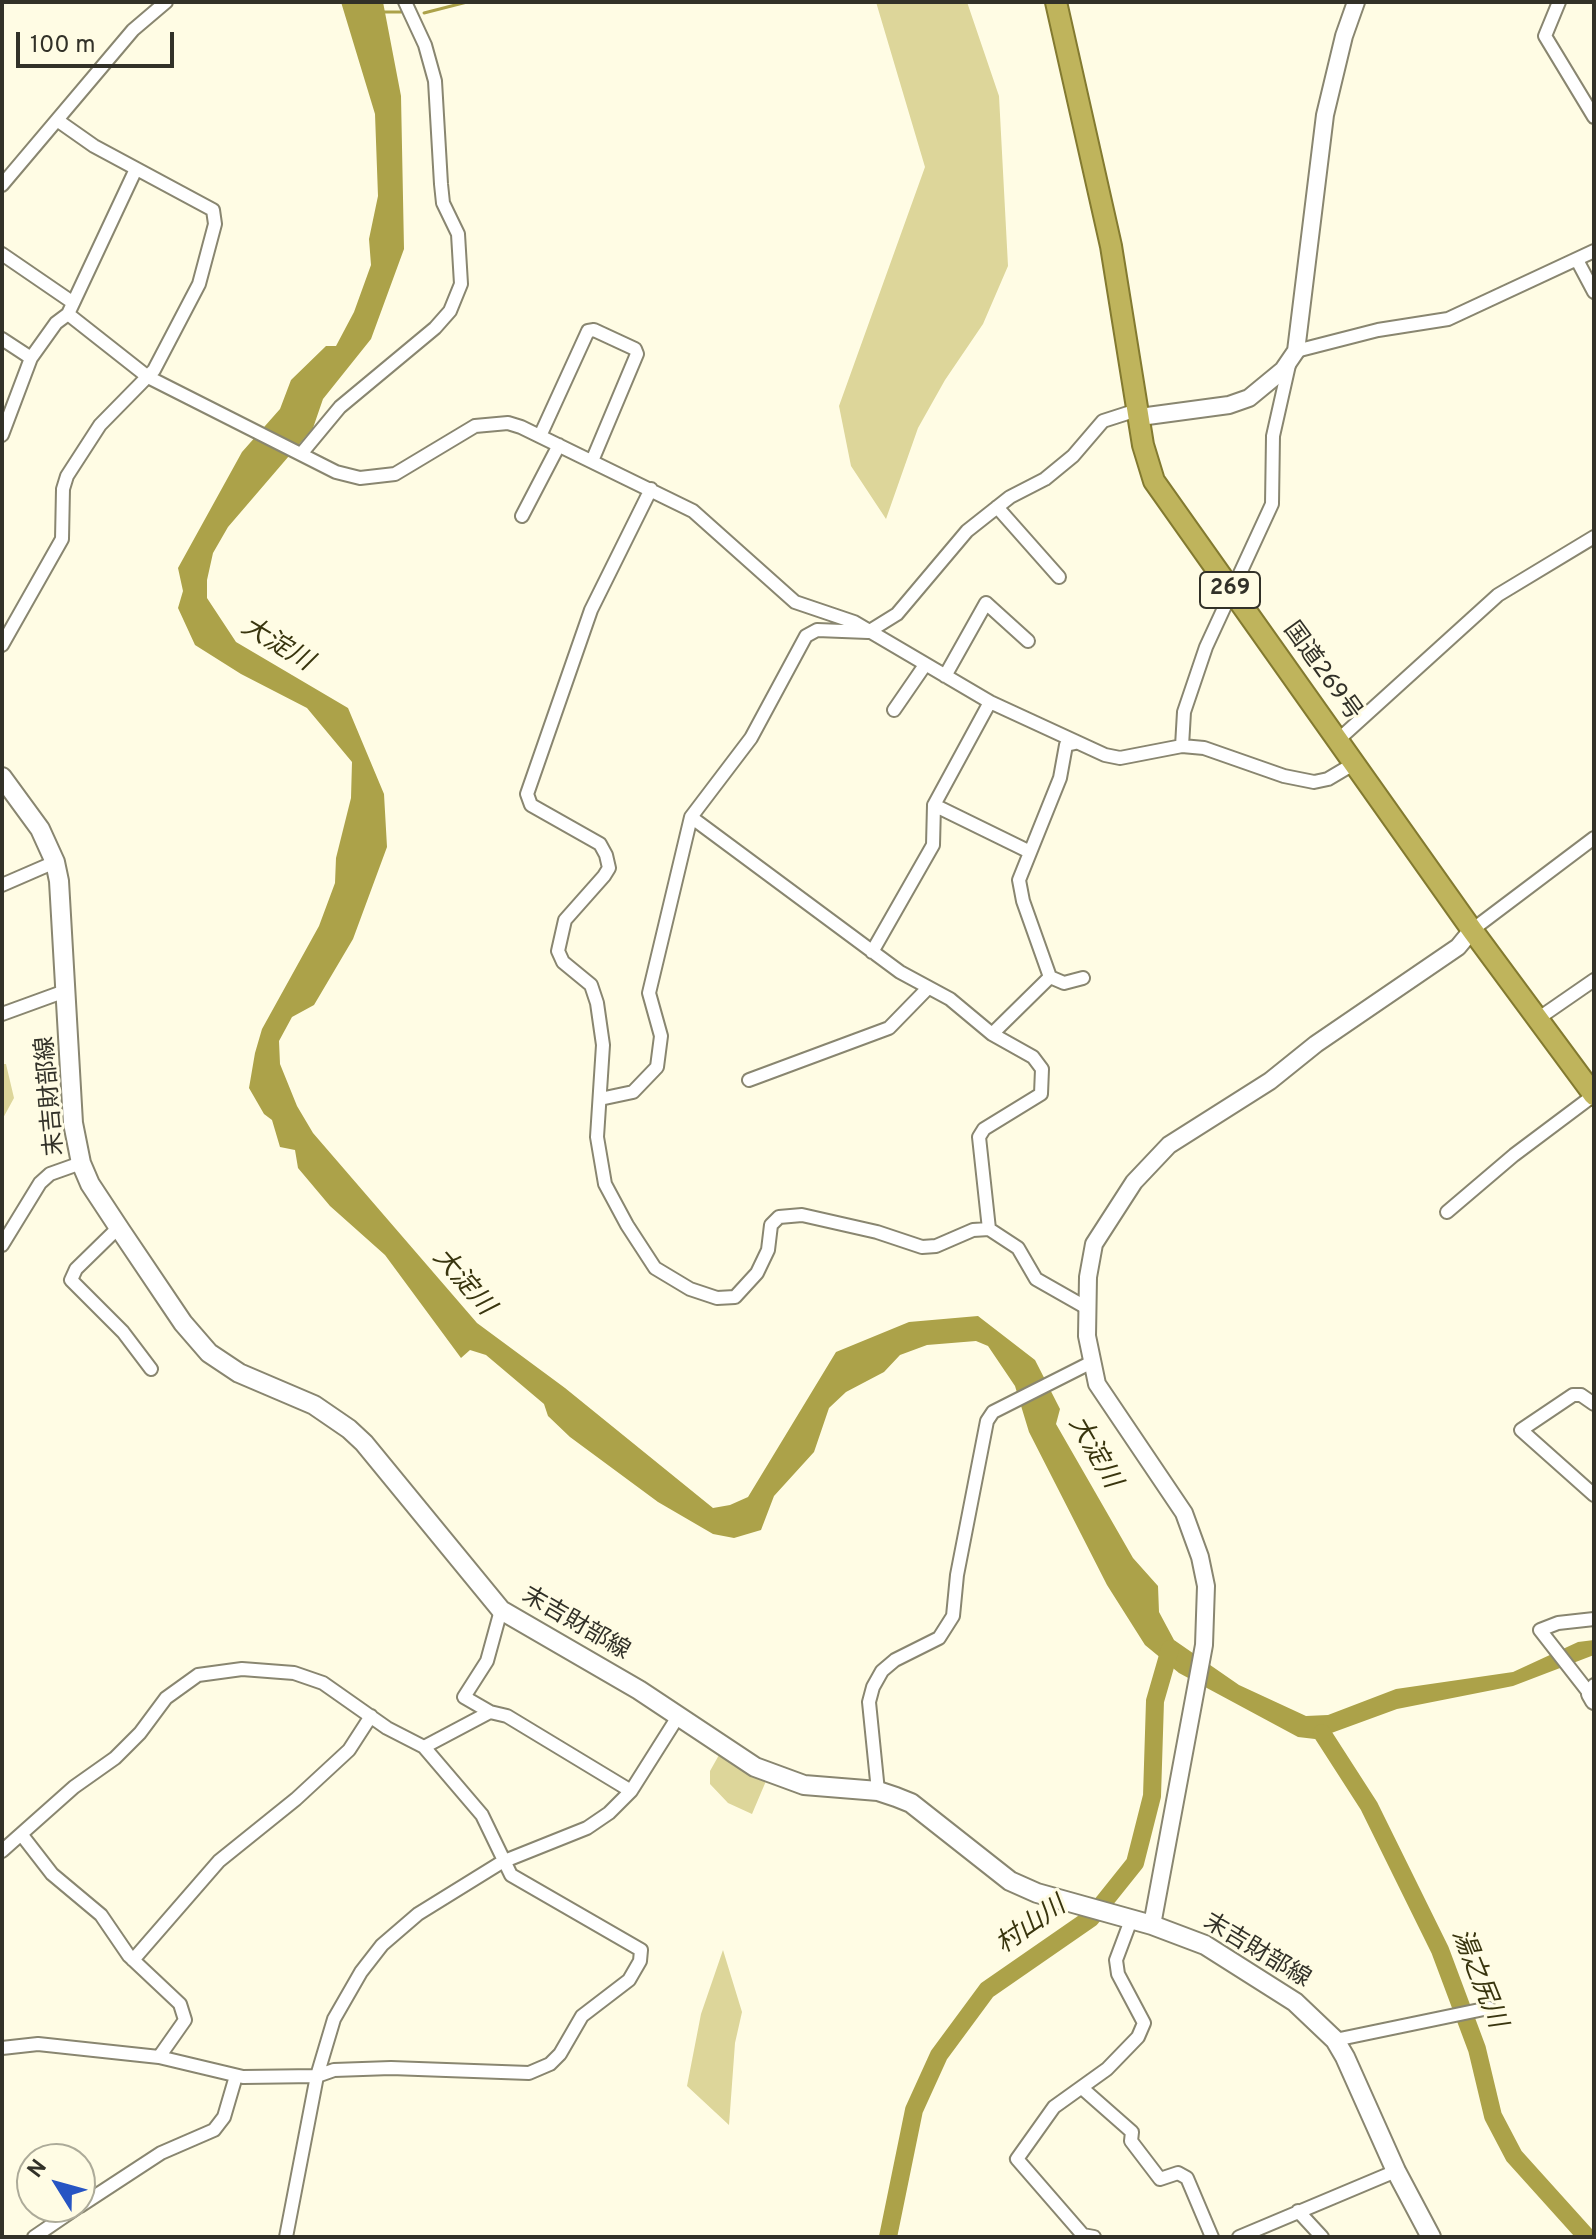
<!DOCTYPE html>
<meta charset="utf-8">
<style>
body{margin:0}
#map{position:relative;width:1596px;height:2239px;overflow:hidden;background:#fffce4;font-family:Overpass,sans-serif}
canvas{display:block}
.frame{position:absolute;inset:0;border:4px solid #323128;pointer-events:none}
.north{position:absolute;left:16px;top:2143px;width:80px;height:80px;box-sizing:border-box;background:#fffce4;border:2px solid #adab99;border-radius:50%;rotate:307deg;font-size:22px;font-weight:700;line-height:32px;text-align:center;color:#323128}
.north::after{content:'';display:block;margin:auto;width:28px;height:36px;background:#2755c3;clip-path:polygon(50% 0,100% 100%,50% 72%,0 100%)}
.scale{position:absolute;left:16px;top:32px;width:158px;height:36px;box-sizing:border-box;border:4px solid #323128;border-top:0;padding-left:10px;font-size:24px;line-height:28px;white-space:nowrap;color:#323128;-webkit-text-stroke:6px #fffce4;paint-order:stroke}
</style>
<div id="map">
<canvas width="1596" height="2239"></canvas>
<div class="frame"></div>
<div class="north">N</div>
<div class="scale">100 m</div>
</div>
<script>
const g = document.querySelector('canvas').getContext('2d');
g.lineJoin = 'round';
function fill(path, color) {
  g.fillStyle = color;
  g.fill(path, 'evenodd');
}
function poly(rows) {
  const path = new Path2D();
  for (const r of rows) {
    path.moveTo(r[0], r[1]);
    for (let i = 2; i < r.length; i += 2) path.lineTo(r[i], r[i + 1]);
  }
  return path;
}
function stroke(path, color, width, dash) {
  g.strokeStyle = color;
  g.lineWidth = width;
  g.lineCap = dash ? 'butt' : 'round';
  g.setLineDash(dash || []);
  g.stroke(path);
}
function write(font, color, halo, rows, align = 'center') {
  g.font = font + ' Overpass,"Noto Sans JP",sans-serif';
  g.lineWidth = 6;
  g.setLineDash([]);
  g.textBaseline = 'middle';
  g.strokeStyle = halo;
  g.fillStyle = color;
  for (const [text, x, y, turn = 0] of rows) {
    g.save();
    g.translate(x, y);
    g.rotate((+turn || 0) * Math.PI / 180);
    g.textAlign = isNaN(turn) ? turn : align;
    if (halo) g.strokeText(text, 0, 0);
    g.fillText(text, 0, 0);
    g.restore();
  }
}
fill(poly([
 [876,2,967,2,999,96,1008,266,983,324,945,380,918,428,886,519,851,466,839,406,925,167],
 [2,1064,6,1064,14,1098,2,1120],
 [719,1755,766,1781,752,1814,728,1803,710,1784,710,1771],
 [723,1950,742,2012,735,2043,729,2125,687,2086,701,2014]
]), '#ddd69a');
fill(poly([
 [341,2,383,2,401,96,404,249,371,339,323,399,313,428,228,527,213,553,207,580,207,598,236,642,348,708,384,794,387,847,353,939,314,1005,292,1017,279,1041,280,1064,297,1106,313,1133,477,1323,565,1388,713,1508,730,1505,748,1497,836,1352,909,1322,978,1316,1035,1360,1060,1409,1056,1424,1133,1558,1158,1586,1159,1612,1174,1640,1239,1685,1306,1716,1328,1715,1396,1689,1513,1672,1578,1642,1594,1640,1594,1655,1513,1686,1397,1709,1315,1739,1298,1737,1179,1673,1145,1645,1107,1585,1029,1432,1015,1386,988,1346,976,1341,927,1345,900,1355,884,1372,846,1392,829,1408,814,1452,774,1496,761,1530,734,1538,713,1534,658,1502,570,1437,548,1416,544,1404,486,1355,470,1350,461,1358,385,1255,330,1206,298,1168,295,1150,280,1147,272,1120,264,1114,249,1088,255,1053,262,1029,319,926,335,883,336,858,351,798,352,762,307,708,241,674,195,645,178,608,183,591,178,568,242,452,280,409,291,380,326,346,336,346,354,312,371,265,369,239,378,196,375,114]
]), '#aca249');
stroke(poly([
 [382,12,401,12],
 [424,13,467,2]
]), '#aca249', 3);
stroke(poly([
 [1322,1733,1369,1806,1440,1950,1477,2049,1493,2116,1514,2156,1587,2237],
 [888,2237,914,2110,939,2055,987,1990,1091,1918,1135,1863,1152,1796,1155,1701,1170,1649]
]), '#aca249', 18);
const minor = poly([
 [1559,2,1545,36,1594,117],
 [2,185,133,30,166,2],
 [2,254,72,302],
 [1577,260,1594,292],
 [68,314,136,169],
 [2,339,31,358,56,323,68,314,148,377,336,472,360,478,395,474,475,426,508,423,521,427,693,511,795,602,854,622,990,702,1105,755,1120,758,1182,746,1204,748,1284,776,1314,782,1328,779,1355,763],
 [1296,351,1378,330,1448,319,1594,251],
 [2,435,31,358],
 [540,436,588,331,594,330,635,349,637,354,592,461],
 [301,454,340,407,435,328,450,311,461,284,458,234,443,203,441,184,435,81,425,45,405,2],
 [651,489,591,610,527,794,531,805,600,844,606,855,609,868,604,876,565,920,558,951,563,962,591,985,597,1003,603,1045,597,1137,605,1184,627,1225,655,1268,690,1289,717,1298,735,1297,757,1273,768,1250,771,1225,779,1217,802,1215,877,1232,922,1247,936,1246,973,1230,989,1229,1018,1248,1036,1279,1087,1308],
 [997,507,1059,577],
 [522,516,559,445],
 [2,645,62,539,63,489,67,476,100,425,154,370,199,284,215,224,213,210,94,146,57,120],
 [945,676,986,603,1028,641],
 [894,710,925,665],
 [1338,740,1498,595,1594,537],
 [1075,743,1066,745,1060,778,1019,880,1023,901,1050,977,1064,983,1083,978],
 [1182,746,1184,712,1206,647,1272,504,1273,436,1289,365],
 [934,805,1030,852],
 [691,817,900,972,950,999,992,1034,1033,1057,1042,1069,1041,1094,984,1129,979,1137,989,1229],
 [2,885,55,862],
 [1472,930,1594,838],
 [872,952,933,845,934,805,990,702],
 [2,1014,68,990],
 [1539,1018,1594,980],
 [992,1034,1050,977],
 [749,1080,889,1028,928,988],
 [600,1099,633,1092,657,1067,661,1036,649,993,691,817,751,738,806,636,817,630,868,632,897,614,967,531,1010,497,1045,479,1073,456,1103,421,1131,412,1140,417],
 [1447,1212,1514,1155,1594,1095],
 [119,1227,76,1269,71,1280,123,1332,151,1369],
 [2,1245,40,1183,50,1174,81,1163],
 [1594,1404,1581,1395,1573,1395,1521,1430,1594,1495],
 [1594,1619,1558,1623,1540,1630,1590,1694,1594,1685],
 [490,1712,464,1697,487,1661,501,1610],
 [424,1747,490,1712,507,1716,631,1791],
 [878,1791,869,1702,873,1687,882,1671,895,1660,939,1638,953,1616,957,1575,987,1421,993,1412,1090,1363],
 [21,1834,52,1874,101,1915,129,1956,180,2004,185,2020,159,2057],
 [2,1851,74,1787,115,1758,140,1733,166,1698,198,1675,242,1669,294,1673,323,1683,387,1728,424,1747,482,1815,511,1875,641,1950,640,1961,629,1980,582,2016,560,2054,550,2064,529,2073,391,2068,334,2070,317,2076,243,2077,159,2057,38,2044,2,2048],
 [133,1960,219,1861,296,1799,349,1750,371,1716],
 [1335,2040,1489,2008],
 [1082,2088,1132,2132,1131,2141,1160,2179,1178,2173,1187,2178,1212,2237],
 [80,2206,161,2153,214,2130,224,2117,236,2076],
 [1298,2211,1322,2237],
 [34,2237,78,2207],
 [286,2237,317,2076,334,2019,361,1972,382,1945,418,1914,502,1862,587,1828,609,1813,631,1791,679,1715],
 [1094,2237,1083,2235,1017,2159,1054,2107,1107,2069,1138,2037,1144,2023,1118,1974,1116,1960,1131,1920],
 [1239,2237,1396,2171]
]);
const tertiary = poly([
 [1140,417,1229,405,1249,398,1283,370,1296,351,1325,115,1344,36,1356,2],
 [1590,1694,1594,1701],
 [1152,1925,1204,1645,1206,1586,1200,1557,1184,1513,1097,1384,1087,1336,1088,1277,1094,1244,1134,1182,1169,1145,1270,1081,1316,1044,1458,947,1472,930]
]);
const secondary = poly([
 [2,777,40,829,55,862,59,881,73,1123,81,1163,90,1184,121,1231,183,1323,209,1353,239,1373,314,1405,349,1429,364,1443,501,1610,639,1690,755,1767,804,1785,878,1791,896,1797,911,1803,1010,1881,1037,1893,1152,1925,1205,1945,1295,2002,1335,2040,1345,2057,1396,2171,1431,2237]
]);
const trunk = poly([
 [1056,2,1111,246,1143,445,1154,481,1472,930,1594,1095]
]);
stroke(minor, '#898670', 16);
stroke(tertiary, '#898670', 20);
stroke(secondary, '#898670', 22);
stroke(trunk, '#837a30', 24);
stroke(minor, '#fff', 12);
stroke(tertiary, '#fff', 16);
stroke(secondary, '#fff', 18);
stroke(trunk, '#bfb45c', 20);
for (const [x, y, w] of [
 [1230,590,60]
]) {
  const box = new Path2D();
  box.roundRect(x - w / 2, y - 18, w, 36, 6);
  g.fillStyle = '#fffce4';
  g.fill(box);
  stroke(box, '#323128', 2);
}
write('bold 22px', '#323128', null, [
 ["269",1230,590]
]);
write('24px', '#323128', '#fffce4', [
 ["国道269号",1321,672,54],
 ["末吉財部線",52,1096,-95],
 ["末吉財部線",575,1625,30],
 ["末吉財部線",1256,1952,31]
]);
write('italic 26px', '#39350e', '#fffce4', [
 ["大淀川",276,646,31],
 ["大淀川",462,1283,49],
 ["大淀川",1093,1453,60],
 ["村山川",1032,1927,-35],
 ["湯之尻川",1477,1979,68]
]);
</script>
